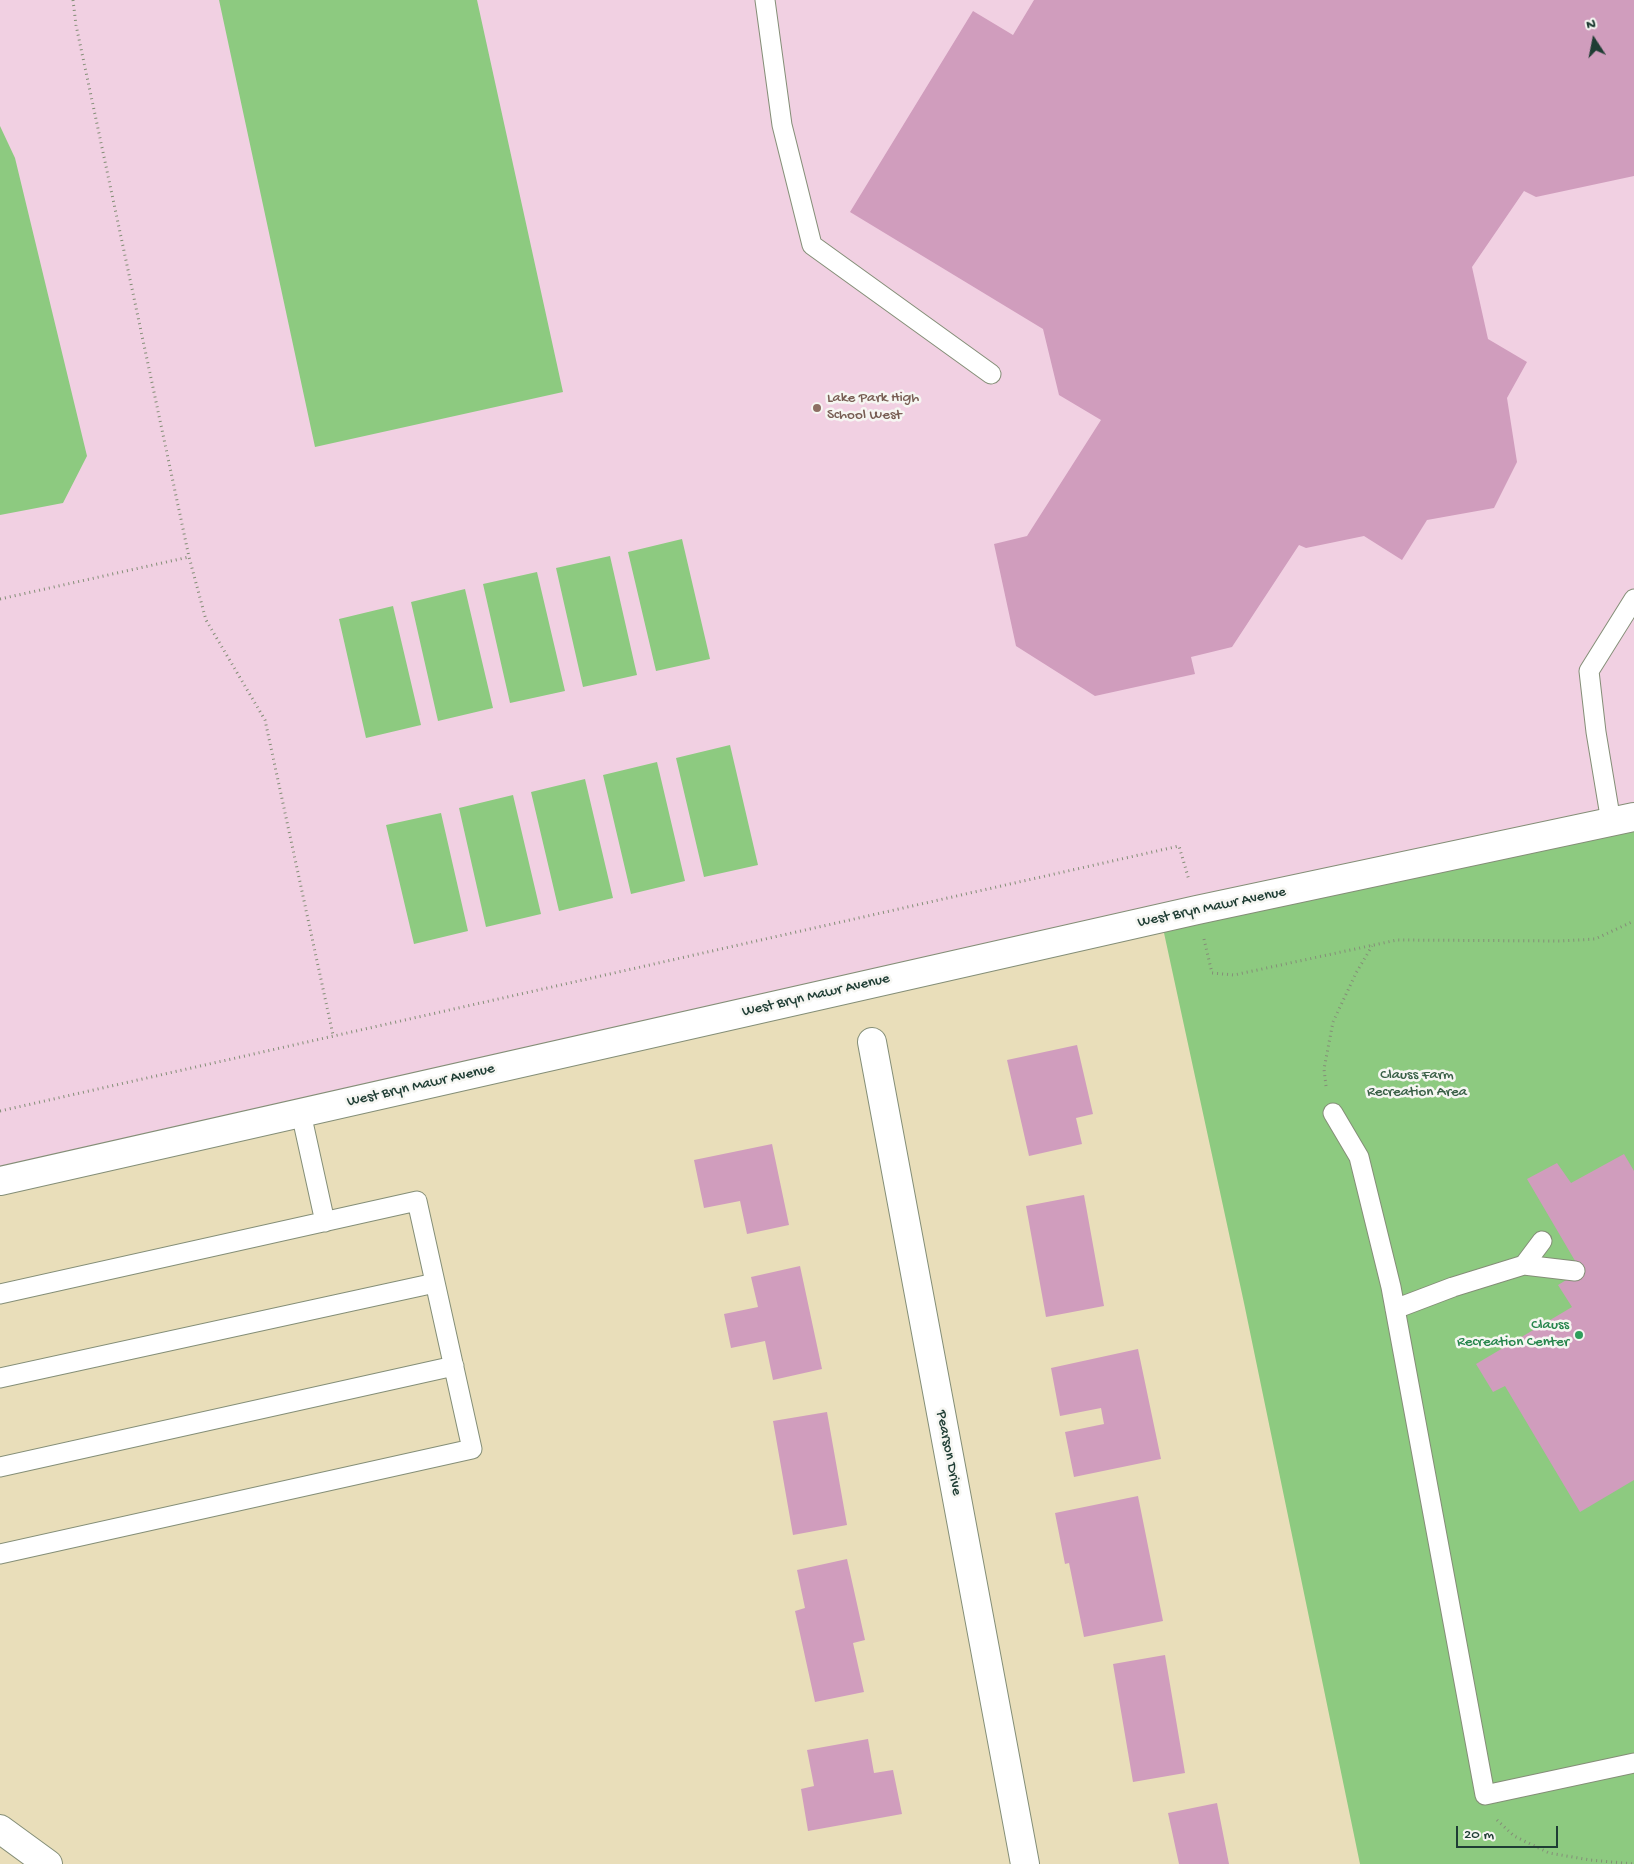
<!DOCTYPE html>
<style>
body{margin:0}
#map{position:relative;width:1634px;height:1864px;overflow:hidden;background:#e9deba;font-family:"Gochi Hand",sans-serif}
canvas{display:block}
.north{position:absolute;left:1569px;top:15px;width:50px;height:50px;-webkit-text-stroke:4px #f6f6f2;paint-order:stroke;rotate:349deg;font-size:14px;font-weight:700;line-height:20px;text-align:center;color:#1f3d34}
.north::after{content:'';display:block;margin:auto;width:18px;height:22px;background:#1f3d34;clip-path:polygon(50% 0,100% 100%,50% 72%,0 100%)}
.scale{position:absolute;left:1456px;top:1826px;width:102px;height:22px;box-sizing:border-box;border:2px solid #1f3d34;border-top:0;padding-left:6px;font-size:15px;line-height:18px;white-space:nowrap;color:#1f3d34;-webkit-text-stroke:4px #f6f6f2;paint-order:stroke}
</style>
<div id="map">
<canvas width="1634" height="1864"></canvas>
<div class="north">N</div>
<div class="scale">20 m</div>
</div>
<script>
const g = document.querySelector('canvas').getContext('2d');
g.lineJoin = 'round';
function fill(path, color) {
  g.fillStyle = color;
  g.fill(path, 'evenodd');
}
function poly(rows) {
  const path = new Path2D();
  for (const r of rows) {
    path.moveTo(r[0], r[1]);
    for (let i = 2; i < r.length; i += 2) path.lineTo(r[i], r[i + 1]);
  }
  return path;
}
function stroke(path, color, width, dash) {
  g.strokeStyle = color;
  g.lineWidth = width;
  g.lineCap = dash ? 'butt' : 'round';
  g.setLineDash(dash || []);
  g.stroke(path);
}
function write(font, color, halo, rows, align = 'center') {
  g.font = font + ' "Gochi Hand",sans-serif';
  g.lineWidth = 5;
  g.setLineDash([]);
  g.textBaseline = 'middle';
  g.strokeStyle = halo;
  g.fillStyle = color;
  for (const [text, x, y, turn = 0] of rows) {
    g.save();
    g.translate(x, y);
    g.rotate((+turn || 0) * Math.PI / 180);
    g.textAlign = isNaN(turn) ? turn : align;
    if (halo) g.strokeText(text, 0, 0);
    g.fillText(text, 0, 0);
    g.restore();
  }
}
fill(poly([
 [0,0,1634,0,1634,817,0,1182]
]), '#f1d0e2');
fill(poly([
 [219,0,477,0,563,392,315,447],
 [0,126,15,158,87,456,63,503,0,515],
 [682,539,710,659,656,671,628,552],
 [610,556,637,675,583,687,556,568],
 [537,572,565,691,510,703,483,584],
 [465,589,493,708,438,721,411,602],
 [393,606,421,725,366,738,339,619],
 [730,745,758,865,704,877,676,758],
 [657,762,685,881,631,894,603,775],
 [585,779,613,898,559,911,531,792],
 [513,795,541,914,486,927,459,808],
 [441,813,468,931,414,944,386,825],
 [1634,817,1634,1864,1360,1864,1244,1303,1161,919]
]), '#8dca80');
fill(poly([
 [1034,0,1634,0,1634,176,1536,197,1524,191,1472,267,1488,339,1527,362,1507,398,1517,462,1494,508,1427,520,1402,560,1364,536,1306,548,1299,545,1232,647,1191,657,1195,674,1095,696,1016,646,994,544,1027,536,1101,420,1059,395,1043,329,850,212,973,11,1013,35],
 [1077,1045,1093,1114,1076,1118,1082,1144,1029,1156,1007,1060],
 [772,1144,789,1225,747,1234,740,1201,704,1208,694,1160],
 [1624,1154,1634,1171,1634,1480,1580,1512,1505,1386,1493,1392,1476,1364,1572,1307,1558,1285,1581,1271,1527,1179,1557,1163,1571,1183],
 [1084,1195,1104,1306,1046,1317,1026,1206],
 [800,1266,822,1369,773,1380,765,1341,731,1348,724,1314,758,1307,751,1277],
 [1138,1349,1161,1459,1074,1477,1065,1432,1104,1424,1101,1408,1060,1416,1051,1368],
 [827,1412,847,1525,793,1535,773,1421],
 [1138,1496,1163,1621,1084,1637,1069,1563,1065,1564,1055,1513],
 [847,1559,865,1640,853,1643,864,1692,815,1702,795,1611,805,1608,797,1570],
 [1165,1655,1185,1773,1133,1782,1113,1664],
 [868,1739,874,1773,893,1770,902,1814,808,1831,801,1789,814,1786,807,1750],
 [1217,1803,1229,1864,1179,1864,1168,1813]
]), '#d09dbd');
const lane = poly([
 [765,0,782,125,812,245,991,374],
 [1611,822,1596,732,1589,671,1634,599],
 [301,1113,325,1222],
 [1333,1113,1359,1157,1391,1287,1485,1795,1634,1763],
 [1524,1265,1542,1241],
 [0,1294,417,1201,472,1449,0,1554],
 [1395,1309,1453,1287,1524,1265,1575,1271],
 [0,1378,435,1283],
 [0,1467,454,1366]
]);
const street = poly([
 [872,1042,1025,1864]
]);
const secondary = poly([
 [0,1181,1197,910,1634,817],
 [0,1829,48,1864]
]);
stroke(lane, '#848e77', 21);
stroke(street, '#848e77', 30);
stroke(secondary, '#848e77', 30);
stroke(poly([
 [73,0,76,25,189,557,206,620,265,720,333,1035],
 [0,599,189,557],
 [1204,939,1212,973,1234,975,1397,940,1561,941,1595,939,1634,921],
 [1326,1086,1324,1069,1333,1022,1356,973,1372,946],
 [0,1111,1179,846,1189,880],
 [1497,1820,1514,1836,1549,1853,1590,1860,1634,1864]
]), '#848e77', 3, [1, 4]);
stroke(lane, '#fff', 19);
stroke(street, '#fff', 28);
stroke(secondary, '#fff', 28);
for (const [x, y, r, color] of [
 [817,408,5,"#8d6e63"],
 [1579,1335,5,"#2e9e5b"]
]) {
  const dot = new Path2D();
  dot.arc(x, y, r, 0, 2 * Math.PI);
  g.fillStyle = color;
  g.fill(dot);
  stroke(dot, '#f6f6f2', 2);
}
write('15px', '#785e54', '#f6f6f2', [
 ["Lake Park High",827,399],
 ["School West",827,416]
], 'left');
write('15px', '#1f3d34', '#f6f6f2', [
 ["West Bryn Mawr Avenue",1212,908,-12],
 ["West Bryn Mawr Avenue",816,996,-13],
 ["West Bryn Mawr Avenue",421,1086,-13],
 ["Pearson Drive",948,1453,79]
]);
write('15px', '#3a6047', '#f6f6f2', [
 ["Clauss Farm",1417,1076],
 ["Recreation Area",1417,1093]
]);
write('15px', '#27864d', '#f6f6f2', [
 ["Clauss",1569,1326],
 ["Recreation Center",1569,1343]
], 'right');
</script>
